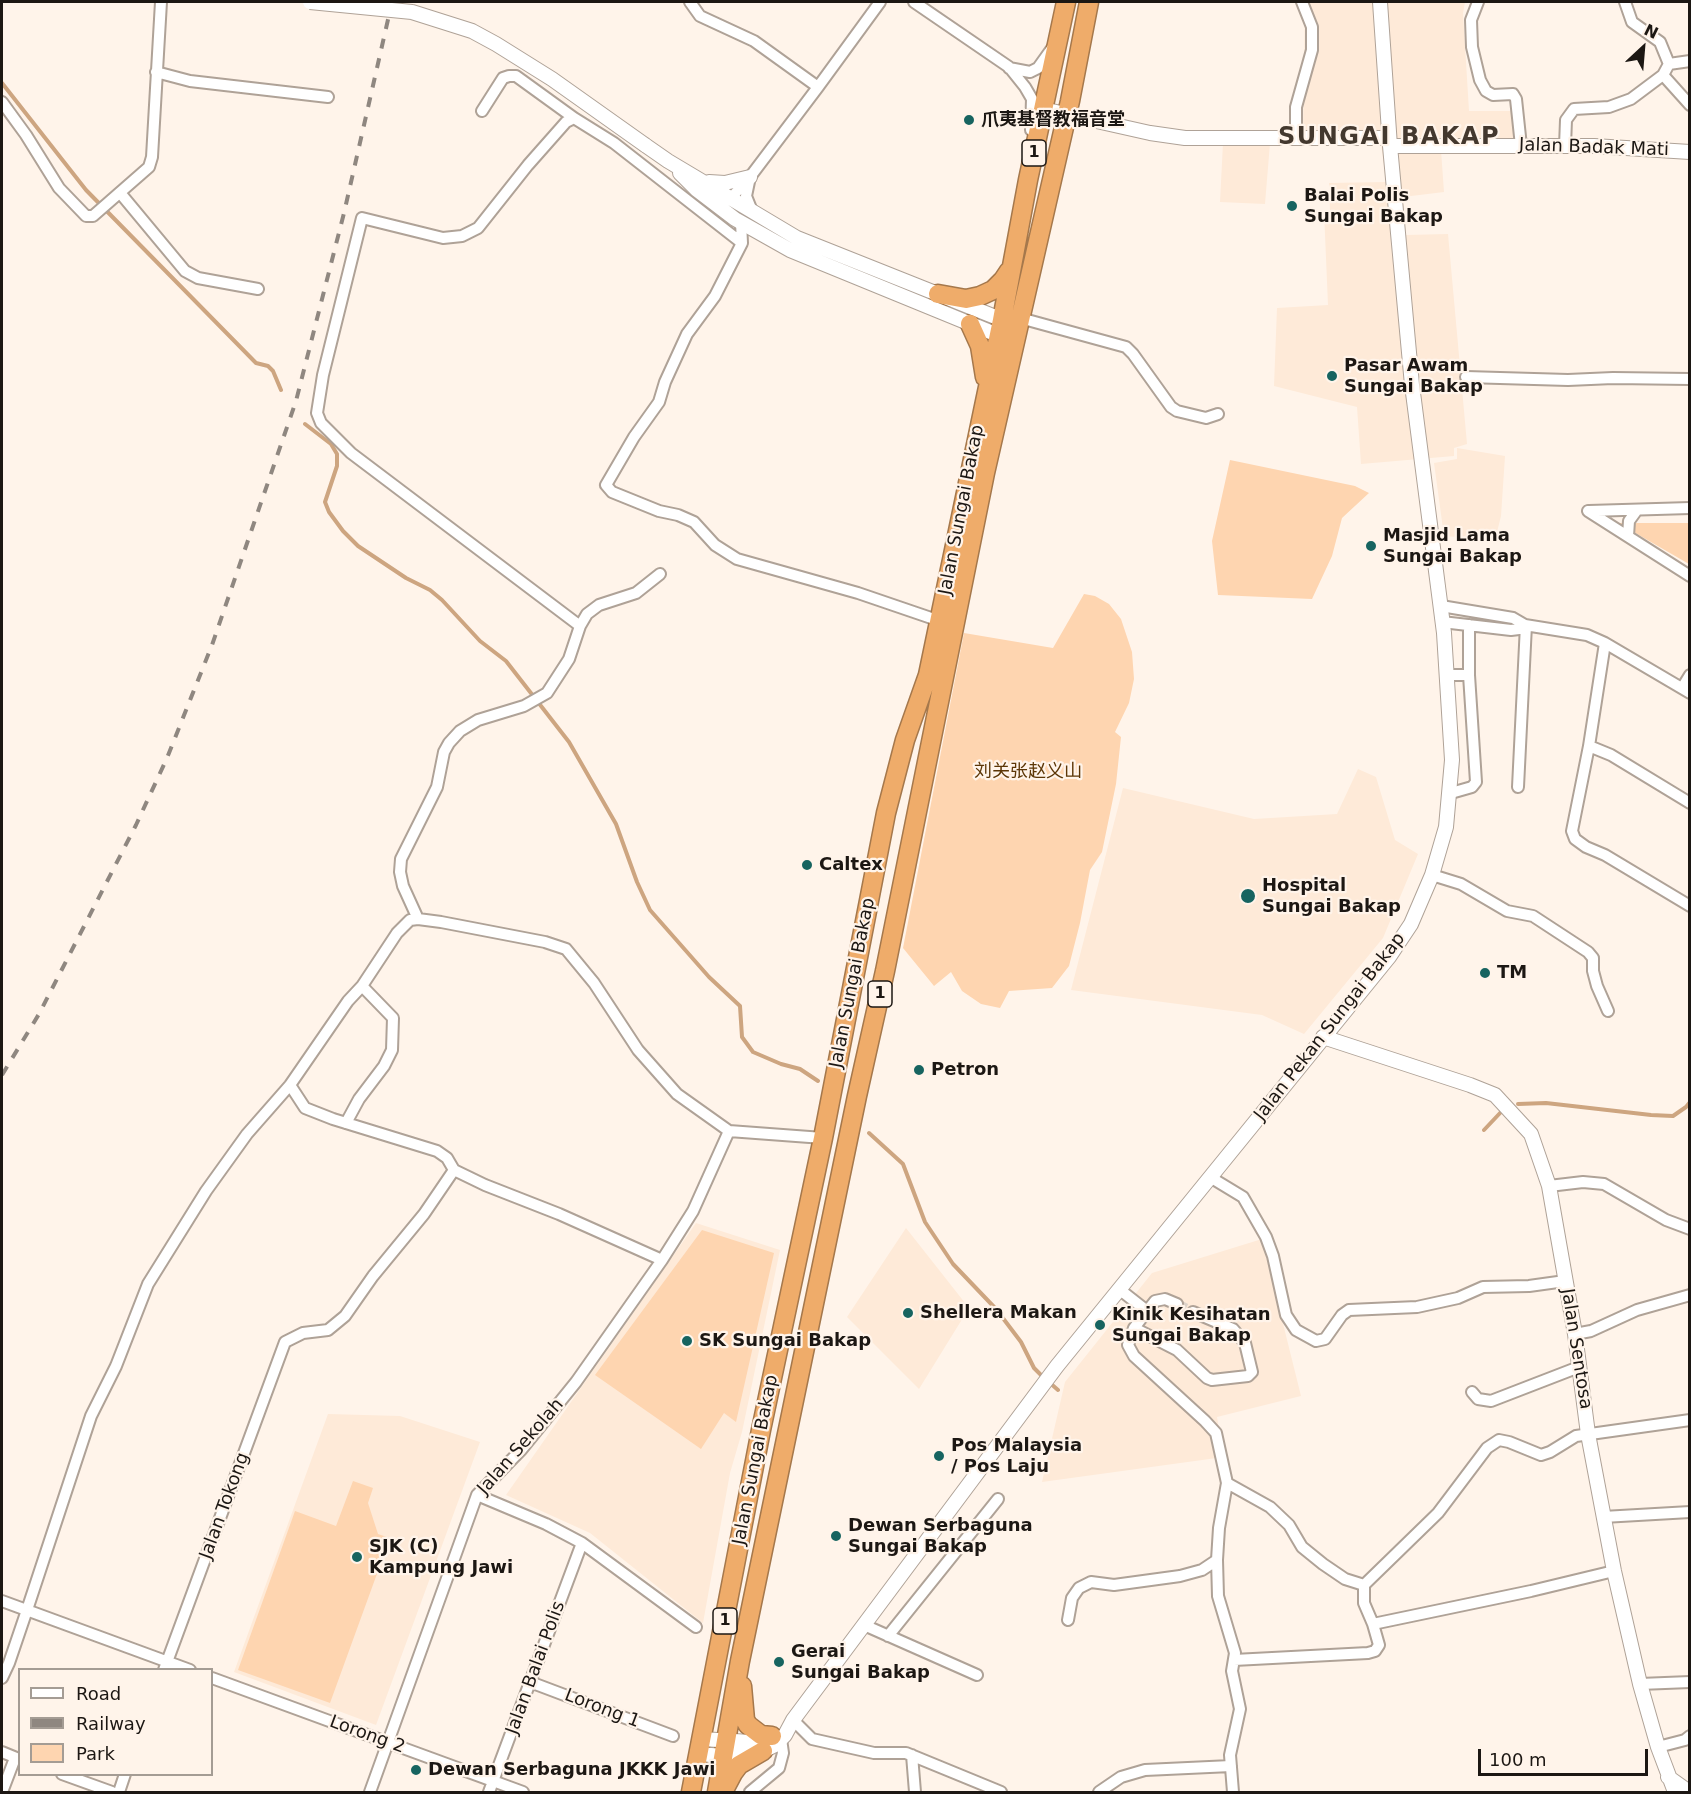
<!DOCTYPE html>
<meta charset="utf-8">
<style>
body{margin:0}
#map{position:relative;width:1691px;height:1794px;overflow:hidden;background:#fff4ea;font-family:"DejaVu Sans",sans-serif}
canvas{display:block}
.frame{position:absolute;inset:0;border:3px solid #1c1713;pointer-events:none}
.legend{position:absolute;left:18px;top:1668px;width:195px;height:108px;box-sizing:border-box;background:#fff4ea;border:2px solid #a49c94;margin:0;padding:8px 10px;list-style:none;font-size:18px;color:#1c1713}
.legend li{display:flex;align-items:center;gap:12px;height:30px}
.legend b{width:30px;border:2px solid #a49c94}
.north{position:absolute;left:1613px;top:18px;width:60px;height:60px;-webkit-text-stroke:4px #fff4ea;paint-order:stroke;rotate:26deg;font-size:16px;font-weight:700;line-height:24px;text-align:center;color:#1c1713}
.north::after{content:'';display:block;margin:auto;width:21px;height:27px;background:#1c1713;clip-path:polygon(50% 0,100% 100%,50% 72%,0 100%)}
.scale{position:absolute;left:1478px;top:1749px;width:170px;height:27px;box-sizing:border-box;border:3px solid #1c1713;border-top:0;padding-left:8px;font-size:18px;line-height:21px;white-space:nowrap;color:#1c1713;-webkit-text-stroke:4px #fff4ea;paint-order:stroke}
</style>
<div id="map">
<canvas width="1691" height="1794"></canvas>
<div class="frame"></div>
<ul class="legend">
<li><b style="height:8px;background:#fff"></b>Road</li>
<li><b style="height:8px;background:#8f8780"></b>Railway</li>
<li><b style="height:16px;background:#fed5b0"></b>Park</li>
</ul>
<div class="north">N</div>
<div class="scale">100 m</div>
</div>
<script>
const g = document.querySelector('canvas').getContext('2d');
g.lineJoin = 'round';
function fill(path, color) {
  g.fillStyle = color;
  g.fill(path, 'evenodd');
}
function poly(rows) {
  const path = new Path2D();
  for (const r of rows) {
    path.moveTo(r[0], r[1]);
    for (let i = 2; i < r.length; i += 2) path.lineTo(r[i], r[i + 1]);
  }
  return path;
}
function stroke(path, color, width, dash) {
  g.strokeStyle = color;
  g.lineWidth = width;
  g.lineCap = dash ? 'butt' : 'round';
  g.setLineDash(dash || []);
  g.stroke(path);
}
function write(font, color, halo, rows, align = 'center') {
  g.font = font + ' "DejaVu Sans","Noto Sans SC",sans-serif';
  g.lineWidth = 4.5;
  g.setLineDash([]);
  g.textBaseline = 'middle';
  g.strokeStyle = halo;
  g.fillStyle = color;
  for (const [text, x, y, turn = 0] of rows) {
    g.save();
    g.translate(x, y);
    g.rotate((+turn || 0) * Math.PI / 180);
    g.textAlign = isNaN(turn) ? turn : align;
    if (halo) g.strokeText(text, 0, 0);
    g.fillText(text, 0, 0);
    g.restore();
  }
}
fill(poly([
 [1305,2,1465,2,1463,13,1469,111,1512,111,1515,140,1441,150,1444,192,1403,197,1406,235,1448,234,1467,444,1454,448,1454,456,1361,464,1357,407,1274,386,1277,308,1328,305,1324,211,1330,210,1329,183,1386,182,1380,134,1303,132],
 [1223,143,1270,143,1265,204,1220,202],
 [1457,448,1505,456,1501,516,1495,540,1444,536,1434,463,1457,459],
 [1358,769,1376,777,1395,840,1418,854,1383,938,1304,1034,1262,1015,1071,990,1123,788,1254,819,1337,814],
 [696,1223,780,1250,742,1432,730,1473,703,1623,590,1533,506,1495],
 [906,1228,969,1308,919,1389,847,1317],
 [1262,1239,1301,1396,1217,1417,1224,1457,1042,1482,1065,1382,1152,1273],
 [328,1414,400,1416,480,1442,376,1725,234,1672]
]), '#feead8');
fill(poly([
 [1230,460,1355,486,1369,493,1342,518,1332,556,1312,599,1218,595,1212,541],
 [1618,523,1689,523,1689,564],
 [1084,594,1095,596,1109,604,1121,619,1132,652,1134,679,1129,703,1115,732,1121,737,1116,784,1102,852,1090,870,1080,923,1069,966,1052,988,1009,991,1000,1008,981,1004,962,991,951,972,934,986,903,948,964,633,1053,648],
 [702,1230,774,1253,736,1422,724,1413,701,1449,595,1375],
 [353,1481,373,1488,368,1503,378,1534,390,1538,330,1703,238,1670,295,1511,336,1526]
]), '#fed5b0');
stroke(poly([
 [2,83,86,190,256,363,268,366,273,371,281,390],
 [305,424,331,444,337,454,337,466,325,502,329,512,343,531,358,546,406,578,430,590,442,600,480,641,506,661,569,742,616,824,637,882,650,910,709,977,740,1006,742,1037,753,1052,781,1064,800,1069,818,1081],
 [1518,1104,1546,1103,1651,1115,1673,1116,1686,1107,1690,1102],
 [1484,1130,1501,1112],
 [869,1133,903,1164,925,1222,953,1264,996,1309,1021,1342,1034,1368,1044,1378],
 [1050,1383,1058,1390]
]), '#cda580', 4);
stroke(poly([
 [1177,1304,1193,1312]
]), '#ddd3ca', 10, [10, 5]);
const street = poly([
 [690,2,700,16,754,41,818,87],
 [914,2,1009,67,1025,87,1032,99,1031,130],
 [1478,2,1471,20,1472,47,1480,80,1486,91,1493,95,1513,94,1516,99,1521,146],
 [1669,64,1690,61],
 [1009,68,1030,72,1038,68,1053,47],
 [156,72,190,81,328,97],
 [1663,75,1690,105],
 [2,102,26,135,59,188,86,216,93,216,149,167,152,157,161,2],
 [482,111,503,78,509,76,516,76,574,118],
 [1296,138,1296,107,1312,50,1312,27,1302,2],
 [1565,146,1566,120,1574,109,1609,107,1631,99,1663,75,1669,64,1660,42,1632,22,1625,2],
 [750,177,746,196,752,211],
 [121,194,185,271,198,278,258,289],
 [731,198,750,177,818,87,880,2],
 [741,222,742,243,715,296,687,334,665,382,659,402,634,437,606,485,612,492,659,511,678,515,694,522,715,545,737,559,858,593,940,621],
 [1020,318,1126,347,1133,354,1171,407,1177,411,1206,418,1218,414],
 [1466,377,1568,380,1613,378,1690,379],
 [1588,511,1690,576],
 [1589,511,1690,508],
 [1628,536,1629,521,1637,510],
 [1441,606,1513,618,1525,625,1587,635,1605,643,1690,693],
 [1442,622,1511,630,1519,629,1525,625],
 [580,626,351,453,321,423,317,413,323,375,362,218,443,238,462,236,478,228,528,165,566,122,574,118,614,143,742,243],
 [1605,643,1589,746,1572,831,1575,839,1586,847,1605,855,1690,906],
 [1447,675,1469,675],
 [1682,688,1690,675],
 [1589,746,1611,755,1690,803],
 [1518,787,1526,625],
 [1451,793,1472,787,1476,782,1469,675,1469,625],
 [1432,875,1461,884,1507,911,1533,916,1588,952,1593,958,1593,971,1597,986,1608,1011],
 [418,919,403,886,400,872,401,859,437,787,444,752,449,743,460,731,478,720,524,706,547,693,569,659,580,626,587,614,599,605,636,593,660,574],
 [346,1123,359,1099,384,1066,392,1050,393,1018,362,986],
 [454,1170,485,1185,559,1214,662,1260],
 [1210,1177,1243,1197,1266,1237,1273,1256,1286,1315,1296,1330,1316,1341,1325,1339,1342,1315,1349,1310,1417,1307,1458,1298,1483,1287,1529,1286,1565,1281],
 [1549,1186,1583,1182,1604,1184,1666,1220,1690,1229],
 [1119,1289,1147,1311],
 [1177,1304,1165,1299,1155,1301,1134,1328,1128,1345,1134,1356,1205,1421,1216,1433,1227,1483,1219,1528,1217,1560,1218,1596,1235,1653,1232,1671,1240,1709,1230,1755,1233,1792],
 [1134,1328,1177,1350,1207,1378,1212,1380,1248,1376,1252,1372,1245,1343,1233,1329,1193,1312],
 [1575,1334,1591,1331,1637,1310,1690,1295],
 [1472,1392,1478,1399,1491,1401,1579,1367],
 [1227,1483,1270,1507,1289,1525,1302,1547,1323,1564,1345,1579,1364,1585],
 [477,1495,546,1524,582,1543,696,1627],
 [1603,1517,1690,1512],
 [2,1601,190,1670],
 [1068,1620,1072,1598,1079,1588,1091,1582,1114,1585,1180,1576,1202,1570,1217,1560],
 [1373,1624,1531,1591,1614,1571],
 [864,1625,977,1675],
 [888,1636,998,1499],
 [1234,1660,1368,1653,1375,1651,1379,1645,1373,1624,1364,1603,1364,1585,1438,1513,1487,1448,1499,1440,1509,1442,1541,1455,1550,1452,1576,1436,1690,1420],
 [164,1670,285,1342,303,1333,328,1330,345,1316,373,1276,424,1214,454,1170,447,1158,437,1151,333,1119,305,1108,290,1085],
 [2,1678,9,1663,27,1610,91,1416,116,1366,148,1284,206,1191,247,1134,290,1085,348,1001,362,986,397,933,410,920,418,919,441,922,545,942,566,949,594,983,638,1050,677,1094,729,1131,823,1138],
 [212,1678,523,1792],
 [530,1682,673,1736],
 [1640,1684,1690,1682],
 [793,1720,812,1739,874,1753,906,1753,1001,1792],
 [1658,1747,1685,1740,1690,1736],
 [2,1752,19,1759],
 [912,1755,915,1792],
 [62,1774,112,1792],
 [2,1792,15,1758],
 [119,1792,125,1774],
 [370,1792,477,1495,521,1450,576,1382,662,1260,693,1211,729,1131],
 [489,1792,582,1543],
 [750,1792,779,1768,783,1753,781,1739],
 [1099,1792,1121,1777,1145,1770,1231,1766]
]);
const secondary = poly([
 [1043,109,1150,133,1185,138,1389,138],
 [645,145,668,161,797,238,1008,322],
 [1390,146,1594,146,1690,152],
 [680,173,697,190,735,219,790,250,1005,338],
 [709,182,725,183,750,177],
 [1323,1037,1470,1085,1495,1095,1531,1134,1549,1186,1575,1334,1588,1434,1614,1571,1640,1684,1658,1747,1675,1792],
 [702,1739,750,1742,771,1737],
 [699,1754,723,1756,763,1751,775,1745,785,1735,793,1720,1057,1366,1389,957,1411,924,1432,875,1446,827,1452,760,1444,633,1412,385,1390,146,1380,2],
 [1668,1777,1689,1792]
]);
const highway = poly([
 [938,294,966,299,980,296,993,290,1003,280,1009,271],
 [970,324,980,346,985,377],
 [742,1686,745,1720,748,1725,761,1735,772,1736],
 [691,1792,761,1430,823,1138,886,813,905,740,928,675,1002,320,1028,180,1066,2],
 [717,1792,740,1661,857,1096,885,971,985,473,1070,101,1089,2],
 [723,1792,733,1773,739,1765,763,1751]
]);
stroke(street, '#afa297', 14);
stroke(secondary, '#afa297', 16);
stroke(highway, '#a5784c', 21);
stroke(street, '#fff', 10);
stroke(secondary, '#fff', 14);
stroke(highway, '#efac6a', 18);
stroke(poly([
 [2,1075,39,1014,136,825,167,758,212,645,296,401,344,213,392,2]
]), '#8f8780', 4, [10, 10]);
const secondaryBridge = poly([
 [310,2,412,12,472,31,496,44,552,79,645,145]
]);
stroke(secondaryBridge, '#afa297', 16, []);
stroke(secondaryBridge, '#fff', 14);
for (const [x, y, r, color] of [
 [969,120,6,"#176460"],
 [1292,206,6,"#176460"],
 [1332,376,6,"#176460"],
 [1371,546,6,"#176460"],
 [807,865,6,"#176460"],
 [1248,896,8,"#176460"],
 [1485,973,6,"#176460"],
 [919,1070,6,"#176460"],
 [908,1313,6,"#176460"],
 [1100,1325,6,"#176460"],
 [687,1341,6,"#176460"],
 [939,1456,6,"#176460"],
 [836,1536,6,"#176460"],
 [357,1557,6,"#176460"],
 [779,1662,6,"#176460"],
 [416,1770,6,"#176460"]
]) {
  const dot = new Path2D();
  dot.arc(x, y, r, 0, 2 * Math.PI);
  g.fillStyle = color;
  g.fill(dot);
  stroke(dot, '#fff4ea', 2);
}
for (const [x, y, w] of [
 [1034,153,24],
 [880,994,24],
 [725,1621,24]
]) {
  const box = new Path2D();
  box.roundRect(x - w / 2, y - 13, w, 26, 4.5);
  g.fillStyle = '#fff4ea';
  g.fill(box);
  stroke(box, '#1c1713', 1.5);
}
write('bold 16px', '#1c1713', null, [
 ["1",1034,153],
 ["1",880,994],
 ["1",725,1621]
]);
write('bold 18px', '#1c1713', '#fff4ea', [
 ["爪夷基督教福音堂",981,120],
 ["Balai Polis",1304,196],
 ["Sungai Bakap",1304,217],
 ["Pasar Awam",1344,366],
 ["Sungai Bakap",1344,387],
 ["Masjid Lama",1383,536],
 ["Sungai Bakap",1383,557],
 ["Caltex",819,865],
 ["Hospital",1262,886],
 ["Sungai Bakap",1262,907],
 ["TM",1497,973],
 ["Petron",931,1070],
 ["Shellera Makan",920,1313],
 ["Kinik Kesihatan",1112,1315],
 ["Sungai Bakap",1112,1336],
 ["SK Sungai Bakap",699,1341],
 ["Pos Malaysia",951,1446],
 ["/ Pos Laju",951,1467],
 ["Dewan Serbaguna",848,1526],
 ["Sungai Bakap",848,1547],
 ["SJK (C)",369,1547],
 ["Kampung Jawi",369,1568],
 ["Gerai",791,1652],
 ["Sungai Bakap",791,1673],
 ["Dewan Serbaguna JKKK Jawi",428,1770]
], 'left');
write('18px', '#1c1713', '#fff4ea', [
 ["Jalan Badak Mati",1594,148,2],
 ["Jalan Sungai Bakap",962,510,-79],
 ["Jalan Sungai Bakap",853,983,-79],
 ["Jalan Pekan Sungai Bakap",1330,1027,-52],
 ["Jalan Sentosa",1576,1349,81],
 ["Jalan Sekolah",521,1447,-49],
 ["Jalan Sungai Bakap",756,1460,-79],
 ["Jalan Tokong",225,1506,-70],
 ["Jalan Balai Polis",536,1668,-70],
 ["Lorong 1",602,1709,21],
 ["Lorong 2",367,1735,20]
]);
write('18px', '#5c3606', '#fff4ea', [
 ["刘关张赵义山",1028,772]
]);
g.letterSpacing = '1.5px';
write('bold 24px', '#43382e', '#fff4ea', [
 ["SUNGAI BAKAP",1389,138]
]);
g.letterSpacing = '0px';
</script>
